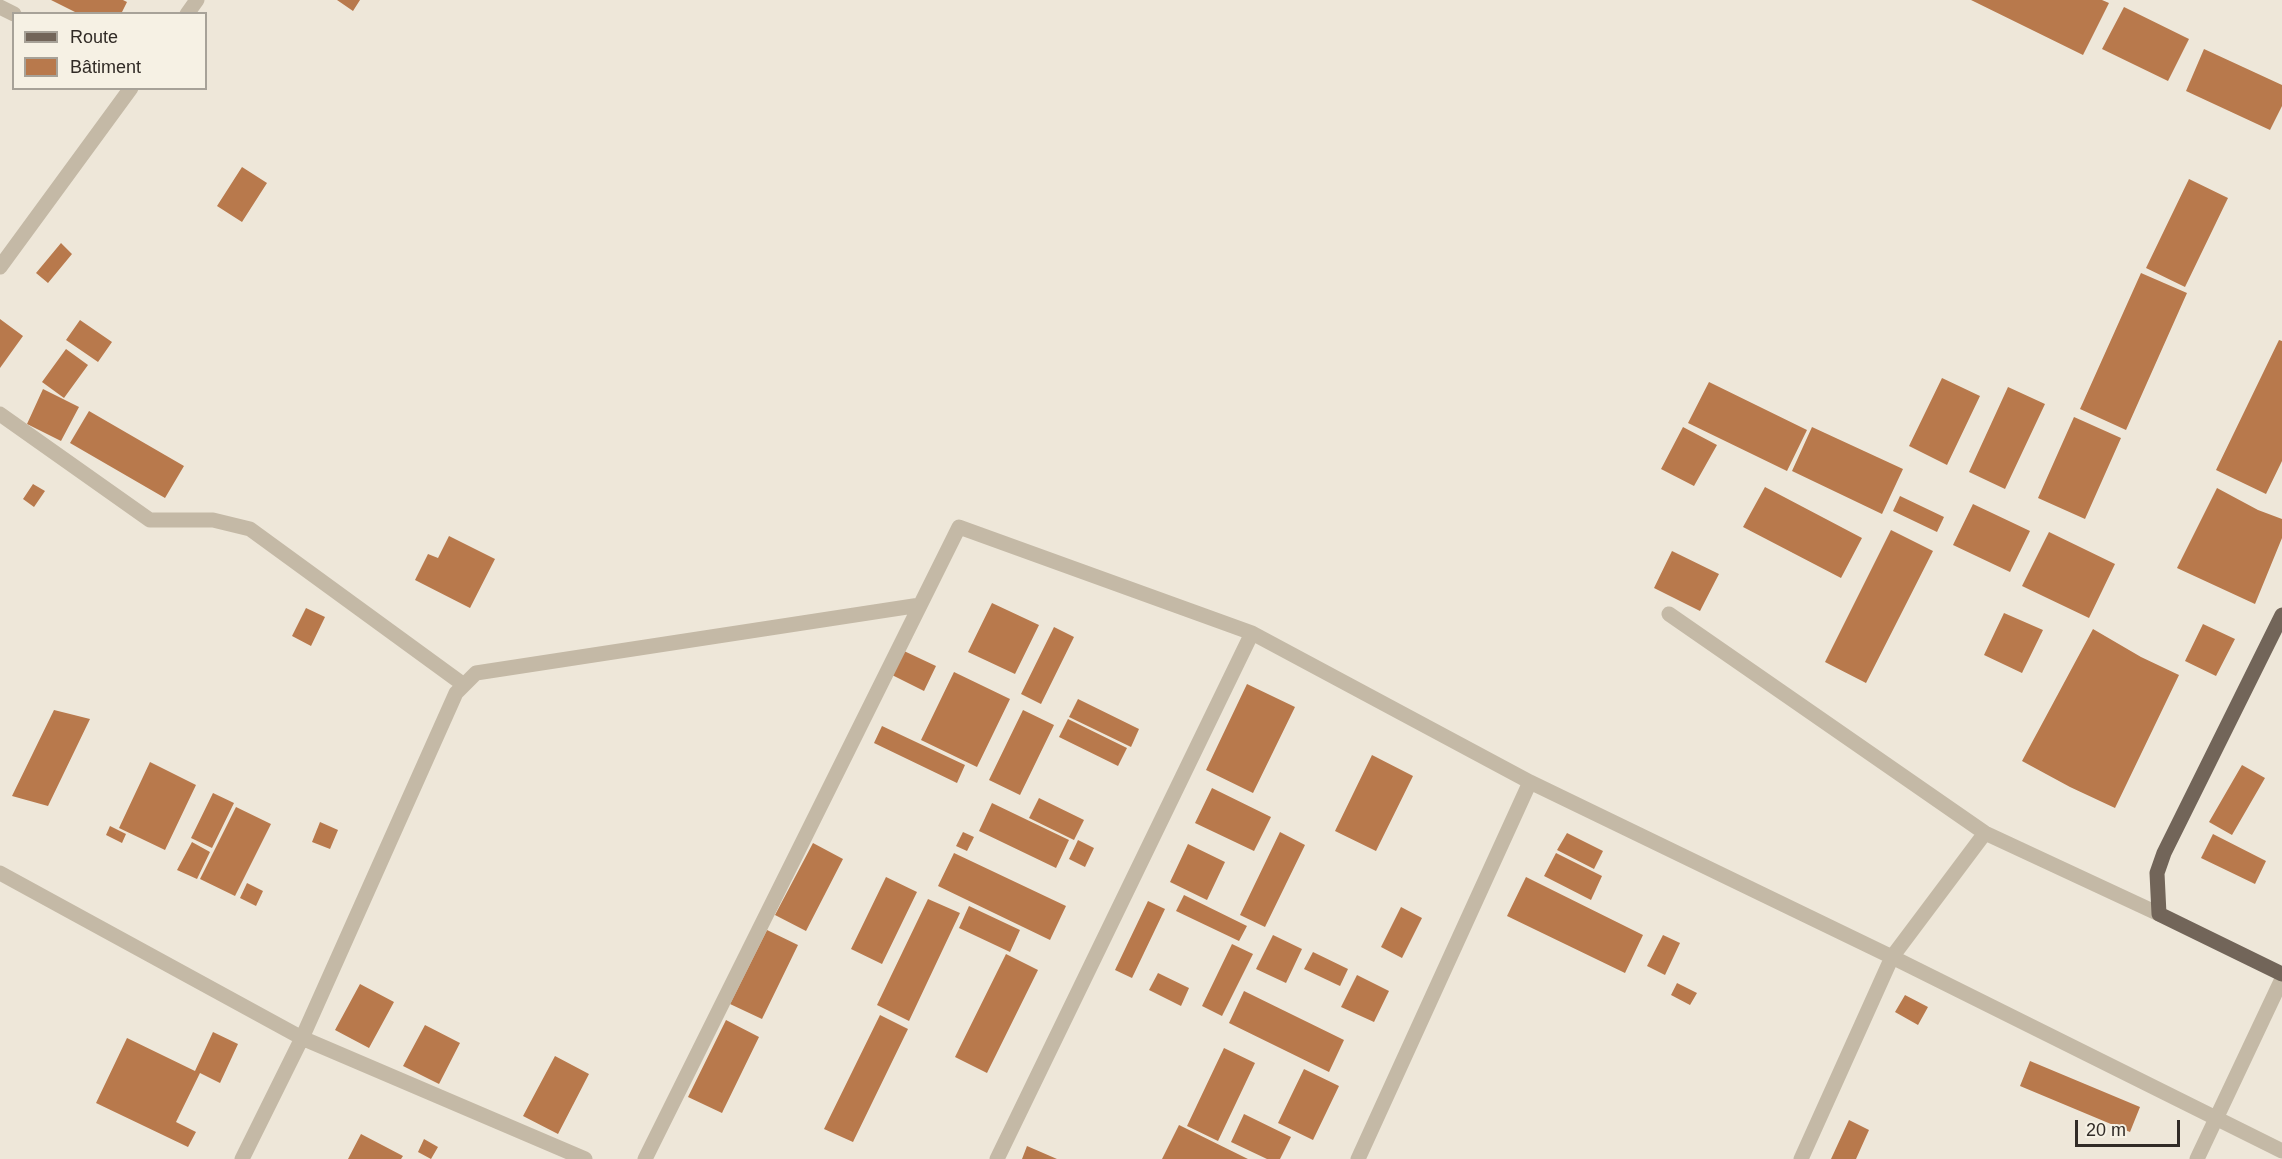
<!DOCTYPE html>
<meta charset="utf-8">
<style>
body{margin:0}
#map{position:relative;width:2282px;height:1159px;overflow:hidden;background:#eee7d9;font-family:Helvetica,sans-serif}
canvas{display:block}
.legend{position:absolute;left:12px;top:12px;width:195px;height:78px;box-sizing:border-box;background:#f6f1e4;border:2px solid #a7a298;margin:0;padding:8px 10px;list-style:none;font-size:18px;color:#312b26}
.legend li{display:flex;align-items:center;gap:12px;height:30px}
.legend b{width:30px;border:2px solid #a7a298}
.scale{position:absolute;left:2075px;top:1120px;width:105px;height:27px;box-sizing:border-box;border:3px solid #312b26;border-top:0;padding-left:8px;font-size:18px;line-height:21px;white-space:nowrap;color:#312b26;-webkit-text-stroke:4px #f6f1e4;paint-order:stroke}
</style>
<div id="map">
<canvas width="2282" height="1159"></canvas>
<ul class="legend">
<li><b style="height:8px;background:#726559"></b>Route</li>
<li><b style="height:16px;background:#b8794c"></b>Bâtiment</li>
</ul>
<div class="scale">20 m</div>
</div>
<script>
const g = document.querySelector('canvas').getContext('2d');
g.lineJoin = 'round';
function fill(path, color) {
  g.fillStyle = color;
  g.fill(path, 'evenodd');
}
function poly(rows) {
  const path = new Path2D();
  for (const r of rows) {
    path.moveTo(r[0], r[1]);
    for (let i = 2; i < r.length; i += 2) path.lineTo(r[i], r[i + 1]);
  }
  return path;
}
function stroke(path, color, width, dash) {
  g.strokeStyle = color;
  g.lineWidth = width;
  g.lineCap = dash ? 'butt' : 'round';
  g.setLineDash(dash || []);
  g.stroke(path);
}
fill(poly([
 [51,0,123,0,127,2,121,14,79,14],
 [337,0,360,0,353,11],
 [1971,0,2102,0,2109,3,2083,55],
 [2124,7,2189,39,2168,81,2102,49],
 [2204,49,2282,85,2282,106,2270,130,2186,91],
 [242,167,267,183,242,222,217,206],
 [2189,179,2228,198,2185,287,2146,268],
 [61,243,72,254,48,283,36,273],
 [2141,273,2187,293,2126,430,2080,409],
 [0,319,23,336,0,368],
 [80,320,112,342,98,362,66,340],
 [2279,340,2282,341,2282,461,2266,494,2216,470],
 [66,349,88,365,64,398,42,382],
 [1942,378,1980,396,1947,465,1909,446],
 [1709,382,1807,430,1787,471,1688,423],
 [2008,387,2045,404,2005,489,1969,472],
 [43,389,79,407,61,441,27,424],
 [89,411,184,466,165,498,70,443],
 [2074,417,2121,438,2085,519,2038,498],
 [1683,427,1717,445,1694,486,1661,469],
 [1812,427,1903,469,1882,514,1792,471],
 [33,484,45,491,34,507,23,499],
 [1765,487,1862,538,1841,578,1743,527],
 [2217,488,2258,510,2282,519,2282,538,2255,604,2177,568],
 [1900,496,1944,517,1937,532,1893,511],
 [1973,504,2030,531,2010,572,1953,545],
 [1891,530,1933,551,1866,683,1825,662],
 [2049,532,2115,564,2089,618,2022,586],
 [449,536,495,559,470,608,415,580,428,554,438,558],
 [1672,551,1719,574,1700,611,1654,588],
 [992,603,1039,625,1015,674,968,652],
 [306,608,325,617,311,646,292,636],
 [2004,613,2043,630,2022,673,1984,655],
 [2203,624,2235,639,2216,676,2185,661],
 [1054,627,1074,637,1041,704,1021,694],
 [2093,629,2141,657,2179,675,2115,808,2070,787,2022,761],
 [904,651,936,666,924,691,892,675],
 [954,672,1010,699,977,767,921,740],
 [1247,684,1295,707,1253,793,1206,770],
 [1078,699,1139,729,1131,747,1069,717],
 [54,710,90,719,48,806,12,796],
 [1023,710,1054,725,1020,795,989,780],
 [1068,719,1127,748,1118,766,1059,737],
 [882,726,965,765,957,783,874,743],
 [1372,755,1413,776,1376,851,1335,831],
 [150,762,196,785,165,850,119,828],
 [2242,765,2265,778,2232,835,2209,822],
 [1212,788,1271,817,1254,851,1195,823],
 [213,793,234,803,212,848,191,838],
 [1039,798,1084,820,1074,840,1029,818],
 [992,803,1069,840,1056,868,979,831],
 [236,807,271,824,235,896,200,879],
 [320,822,338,830,330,849,312,842],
 [110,826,126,834,122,843,106,835],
 [963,832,974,837,967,851,956,846],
 [1280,832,1305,845,1265,927,1240,915],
 [1567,833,1603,851,1594,869,1557,850],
 [2213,834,2266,861,2255,884,2201,858],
 [1078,840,1094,848,1085,867,1069,859],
 [192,842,210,852,197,879,177,870],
 [813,843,843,859,806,931,775,915],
 [1188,844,1225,862,1207,900,1170,882],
 [954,853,1066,906,1050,940,938,886],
 [1556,853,1602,876,1591,900,1544,876],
 [886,877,917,892,882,964,851,949],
 [1526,877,1643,935,1625,973,1507,916],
 [247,883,263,891,256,906,240,898],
 [1184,895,1247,926,1239,941,1176,911],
 [928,899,960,913,909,1021,877,1005],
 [1148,901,1165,909,1132,978,1115,970],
 [969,906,1020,930,1010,952,959,928],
 [1401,907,1422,918,1402,958,1381,947],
 [767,930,798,945,762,1019,730,1004],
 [1273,935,1302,949,1286,983,1256,969],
 [1663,935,1680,943,1665,975,1647,966],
 [1232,944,1253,954,1222,1016,1202,1006],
 [1313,952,1348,969,1340,986,1304,969],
 [1006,954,1038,970,987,1073,955,1057],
 [1158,973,1189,988,1181,1006,1149,990],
 [1357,975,1389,991,1374,1022,1341,1007],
 [1677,983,1697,993,1690,1005,1671,995],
 [360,984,394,1002,369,1048,335,1030],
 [1244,991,1344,1040,1329,1072,1229,1023],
 [1905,995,1928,1007,1918,1025,1895,1012],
 [880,1015,908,1029,853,1142,824,1129],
 [726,1020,759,1037,722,1113,688,1097],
 [425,1025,460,1043,439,1084,403,1066],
 [213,1032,238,1044,220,1083,200,1073,176,1122,196,1132,188,1147,96,1103,127,1038,195,1071],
 [1224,1048,1255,1063,1218,1141,1187,1126],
 [555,1056,589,1074,558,1134,523,1116],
 [2030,1061,2140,1107,2130,1132,2020,1086],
 [1304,1069,1339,1086,1313,1140,1278,1123],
 [1244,1114,1291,1137,1280,1159,1267,1159,1231,1142],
 [1849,1120,1869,1130,1856,1159,1831,1159],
 [1179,1125,1248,1159,1162,1159],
 [361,1134,403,1156,401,1159,348,1159],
 [424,1139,438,1147,431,1159,418,1152],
 [1027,1146,1057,1159,1022,1159]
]), '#b8794c');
stroke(poly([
 [0,7,14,14],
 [187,14,197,0],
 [0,267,131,88],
 [0,414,150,520,213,520,250,529,464,685],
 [1669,614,1985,833,2159,914],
 [0,873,302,1038,585,1159],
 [242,1159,302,1038,456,693,476,673,920,605],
 [645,1159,959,527,1252,633,1530,782,1892,957,2282,1151],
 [997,1159,1252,633],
 [1358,1159,1530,782],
 [1801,1159,1892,957,1985,833],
 [2197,1159,2282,979]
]), '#c4b9a6', 15);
stroke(poly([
 [2282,615,2164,853,2157,873,2159,914,2282,974]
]), '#726559', 15);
</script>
